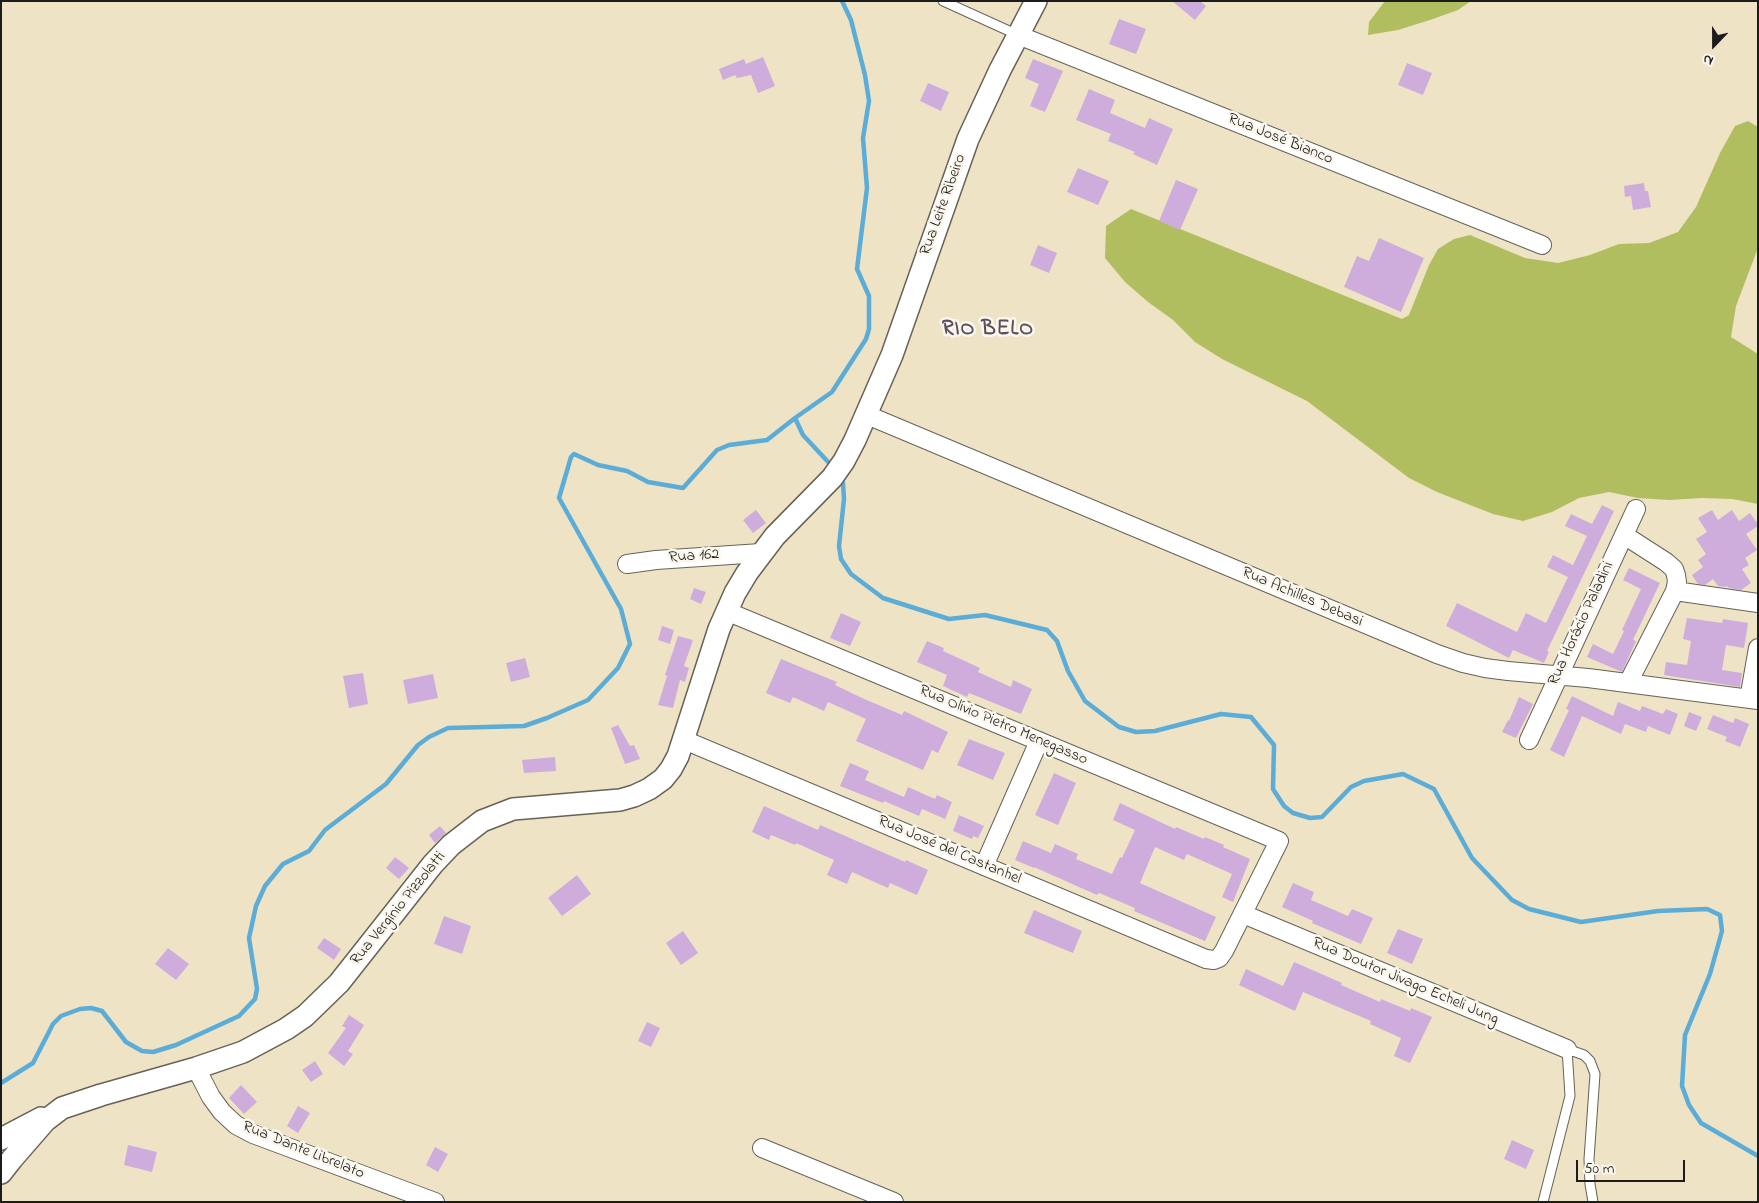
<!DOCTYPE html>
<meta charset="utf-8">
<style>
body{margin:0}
#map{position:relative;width:1759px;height:1203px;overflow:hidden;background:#efe3c6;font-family:"Indie Flower",sans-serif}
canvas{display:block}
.frame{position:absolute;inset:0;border:2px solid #1c1c1c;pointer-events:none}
.north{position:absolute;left:1689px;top:20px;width:50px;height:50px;-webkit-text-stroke:4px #fbf7ec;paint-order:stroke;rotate:202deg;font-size:14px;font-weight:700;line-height:20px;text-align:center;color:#1c1c1c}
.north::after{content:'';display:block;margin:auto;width:18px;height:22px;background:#1c1c1c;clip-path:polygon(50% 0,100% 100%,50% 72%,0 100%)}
.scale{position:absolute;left:1576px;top:1160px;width:109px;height:22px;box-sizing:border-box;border:2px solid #1c1c1c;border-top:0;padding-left:6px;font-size:15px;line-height:18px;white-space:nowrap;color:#1c1c1c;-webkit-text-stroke:4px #fbf7ec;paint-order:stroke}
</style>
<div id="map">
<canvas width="1759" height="1203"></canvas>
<div class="frame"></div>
<div class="north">N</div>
<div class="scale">50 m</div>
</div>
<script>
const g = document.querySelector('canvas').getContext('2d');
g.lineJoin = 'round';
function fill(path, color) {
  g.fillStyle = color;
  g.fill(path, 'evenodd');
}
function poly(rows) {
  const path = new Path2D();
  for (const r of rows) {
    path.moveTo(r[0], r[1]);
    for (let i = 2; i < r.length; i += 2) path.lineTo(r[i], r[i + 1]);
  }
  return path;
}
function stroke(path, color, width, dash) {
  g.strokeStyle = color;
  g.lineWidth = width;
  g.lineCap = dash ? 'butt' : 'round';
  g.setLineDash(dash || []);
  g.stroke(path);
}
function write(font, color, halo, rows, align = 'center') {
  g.font = font + ' "Indie Flower",sans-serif';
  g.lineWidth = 5;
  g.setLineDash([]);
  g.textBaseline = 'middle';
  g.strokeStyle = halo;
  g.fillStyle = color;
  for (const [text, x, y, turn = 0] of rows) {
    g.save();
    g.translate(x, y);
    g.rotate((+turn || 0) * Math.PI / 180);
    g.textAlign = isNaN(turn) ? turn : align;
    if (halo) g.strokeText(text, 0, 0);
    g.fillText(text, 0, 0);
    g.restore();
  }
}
fill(poly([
 [1385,1,1471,1,1458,10,1430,20,1398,30,1368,35,1369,22],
 [1748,121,1758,127,1758,248,1736,306,1731,337,1758,354,1758,504,1732,499,1702,498,1669,500,1638,498,1609,492,1579,498,1552,512,1523,521,1493,514,1437,492,1409,478,1307,401,1222,359,1195,342,1173,320,1148,302,1125,282,1105,258,1106,226,1131,209,1402,319,1409,315,1429,265,1438,249,1454,239,1470,235,1525,258,1558,263,1590,255,1619,244,1649,243,1678,232,1696,207,1720,153,1735,126]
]), '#b1be60');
stroke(poly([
 [795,418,803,435,830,464],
 [843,483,844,499,839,546,841,559,851,574,883,598,949,619,985,615,1047,630,1057,641,1068,671,1085,701,1119,727,1136,732,1155,731,1221,714,1251,717,1274,745,1273,789,1284,806,1293,813,1310,818,1322,817,1351,787,1364,781,1403,774,1434,789,1472,858,1512,900,1529,909,1581,922,1658,911,1707,909,1720,915,1722,931,1710,974,1685,1035,1682,1086,1689,1105,1701,1123,1758,1156],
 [1,1083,33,1063,53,1024,61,1016,80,1009,91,1008,102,1011,126,1042,142,1051,153,1052,176,1045,239,1016,255,999,257,989,249,938,256,906,265,886,283,864,309,851,325,830,386,784,418,745,429,737,448,728,524,726,547,718,588,700,618,668,630,644,621,609,559,498,571,457,574,454,598,465,627,471,648,482,683,488,717,450,729,445,767,440,795,418,832,392,866,339,869,329,869,296,857,269,867,188,863,138,869,101,865,75,851,20,842,1]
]), '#5bacd6', 4.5);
fill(poly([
 [1172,1,1200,1,1206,6,1195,20],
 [1119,19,1146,29,1136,54,1109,44],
 [763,57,775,86,758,93,751,75,737,78,735,75,723,80,719,69,744,59,746,64],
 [1033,59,1063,71,1045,112,1030,106,1039,84,1025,78],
 [1407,63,1432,73,1423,95,1398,85],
 [928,83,949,92,941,111,920,101],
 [1089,89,1115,100,1110,113,1145,128,1149,118,1173,129,1157,165,1133,154,1135,152,1108,141,1111,134,1076,120],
 [1078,168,1109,181,1098,205,1067,192],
 [1176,180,1198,189,1180,230,1159,221],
 [1644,183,1645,191,1648,191,1651,207,1633,210,1631,196,1625,197,1624,186],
 [1379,238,1424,258,1401,312,1344,287,1357,256,1369,261],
 [1038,245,1057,253,1049,273,1030,265],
 [1602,505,1614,511,1547,651,1549,652,1544,663,1513,650,1509,658,1446,626,1457,603,1517,632,1526,613,1546,623,1568,577,1547,567,1553,555,1573,565,1587,536,1565,526,1571,514,1592,524],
 [756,510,766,523,753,533,743,520],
 [1712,510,1718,520,1732,510,1739,521,1750,513,1758,524,1758,526,1746,534,1757,550,1745,558,1749,565,1742,569,1751,583,1741,590,1729,588,1727,586,1725,587,1718,586,1713,579,1705,585,1698,584,1692,575,1703,567,1698,560,1706,554,1696,539,1707,532,1698,518],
 [1629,568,1660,583,1633,640,1636,641,1622,672,1587,657,1593,644,1613,654,1624,631,1622,630,1641,589,1623,580],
 [694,588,706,592,701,604,690,599],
 [841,613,861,622,850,646,830,638],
 [1687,618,1722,623,1723,619,1748,623,1744,648,1726,645,1722,670,1742,673,1740,687,1664,675,1666,662,1687,665,1691,641,1683,639],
 [662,626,674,630,670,644,658,640],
 [678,636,693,640,684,666,689,668,685,682,680,680,673,708,658,705,667,676,665,675],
 [927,641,944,648,943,651,980,668,978,672,1011,687,1013,680,1032,689,1021,714,969,693,967,697,943,686,947,675,917,662],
 [525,658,530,677,511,682,506,663],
 [781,659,837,682,835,685,862,698,902,715,904,711,948,732,938,753,932,750,923,770,856,741,866,719,828,702,824,711,793,697,790,703,766,693],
 [363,673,368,704,349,708,343,676],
 [433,674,438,698,408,704,403,680],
 [1572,696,1613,716,1618,702,1640,711,1642,706,1663,714,1666,709,1678,714,1670,735,1648,726,1646,732,1625,724,1621,734,1582,716,1564,757,1550,750,1569,710,1566,709],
 [1519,697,1533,704,1516,738,1502,732,1508,720,1509,721],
 [1689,712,1702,717,1696,731,1684,726],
 [1713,715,1733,723,1735,718,1749,724,1740,747,1725,741,1727,737,1707,729],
 [618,725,630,746,634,745,640,759,625,764,611,728],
 [969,739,1005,753,993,780,957,765],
 [555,757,556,771,524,773,522,760],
 [850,763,869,771,865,780,904,797,908,787,935,799,937,795,952,802,945,819,922,809,919,816,884,801,883,803,840,786],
 [1054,773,1076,783,1058,825,1035,815],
 [1120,803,1175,829,1176,827,1204,839,1205,837,1224,845,1223,847,1250,859,1233,902,1222,897,1232,874,1187,854,1184,860,1155,847,1140,883,1216,917,1205,941,1134,911,1135,908,1099,893,1097,895,1034,867,1034,868,1015,860,1023,841,1051,853,1055,844,1078,854,1076,859,1112,874,1120,857,1122,858,1135,830,1113,820],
 [764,806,818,830,820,825,905,862,906,860,928,870,917,895,890,883,888,888,852,872,847,884,827,875,834,860,796,843,795,845,771,835,769,840,752,832],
 [959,815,984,826,978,838,973,836,972,839,953,831],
 [440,826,446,833,435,843,429,835],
 [395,857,409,868,399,879,386,868],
 [577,875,591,894,562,916,548,898],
 [1293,883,1314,892,1311,900,1348,916,1352,909,1373,918,1361,944,1312,923,1313,921,1282,907],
 [1034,910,1082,931,1073,953,1024,933],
 [444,916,471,926,462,954,434,944],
 [1398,929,1423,939,1412,964,1387,953],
 [683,931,698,953,681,965,666,943],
 [324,938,341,949,334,960,317,948],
 [168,948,189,964,176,980,155,964],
 [1294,962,1342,983,1341,985,1380,1002,1381,999,1410,1011,1411,1008,1432,1017,1410,1063,1394,1056,1401,1038,1370,1024,1371,1021,1303,992,1295,1011,1239,985,1246,969,1283,986],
 [349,1015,364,1025,348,1051,353,1054,344,1066,328,1053,346,1028,342,1026],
 [647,1022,660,1028,651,1047,638,1041],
 [315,1061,323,1074,311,1082,302,1070],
 [241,1085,257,1102,244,1114,229,1098],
 [298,1106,310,1113,298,1133,287,1126],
 [1512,1140,1534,1150,1526,1169,1504,1159],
 [128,1145,157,1152,152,1172,124,1165],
 [435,1147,448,1154,438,1172,426,1165]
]), '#ceaddd');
const service = poly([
 [943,1,1018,35],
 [1543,1202,1570,1096,1567,1049,1584,1055,1590,1061,1595,1074,1589,1159,1590,1184,1593,1202]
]);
const minor = poly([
 [1018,35,1542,245],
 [867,415,1437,654,1463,663,1485,668,1508,671,1588,678,1758,700],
 [1624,535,1666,562,1674,569,1676,575,1677,582,1675,591,1628,683],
 [627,564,656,560,761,553],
 [1675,591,1758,603],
 [1749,699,1758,648],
 [684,740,1206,959,1214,960,1219,958,1224,951,1279,841,726,611],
 [1529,740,1636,509],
 [984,866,1039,741],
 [1243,914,1567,1049],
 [196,1068,211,1097,222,1112,236,1125,253,1134,435,1202],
 [762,1148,894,1202]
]);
const tertiary = poly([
 [1,1139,41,1118],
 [1,1173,12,1159,45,1121,62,1108,101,1095,196,1068,243,1052,286,1029,305,1016,339,983,433,864,451,845,482,821,513,809,620,800,634,796,649,789,663,779,671,769,678,756,719,629,735,593,747,573,775,536,832,478,844,461,855,440,892,355,968,139,1000,70,1036,1]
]);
stroke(service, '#666258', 11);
stroke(minor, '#666258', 20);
stroke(tertiary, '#666258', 24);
stroke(service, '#fff', 9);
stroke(minor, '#fff', 18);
stroke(tertiary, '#fff', 21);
write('16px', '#1c1c1c', '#fbf7ec', [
 ["Rua José Bianco",1280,140,22],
 ["Rua Leite Ribeiro",944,205,-70],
 ["Rua 162",694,557,-4],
 ["Rua Achilles Debasi",1302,598,23],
 ["Rua Horácio Paladini",1582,624,-65],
 ["Rua Olívio Pietro Menegasso",1003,726,23],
 ["Rua José del Castanhel",949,851,23],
 ["Rua Vergínio Pizzolatti",399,909,-51],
 ["Rua Doutor Jivago Echeli Jung",1405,982,23],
 ["Rua Dante Librelato",303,1151,22]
]);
g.letterSpacing = '1px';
write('bold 21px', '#5a4f60', '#fbf7ec', [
 ["RIO BELO",988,331]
]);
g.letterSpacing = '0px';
</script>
